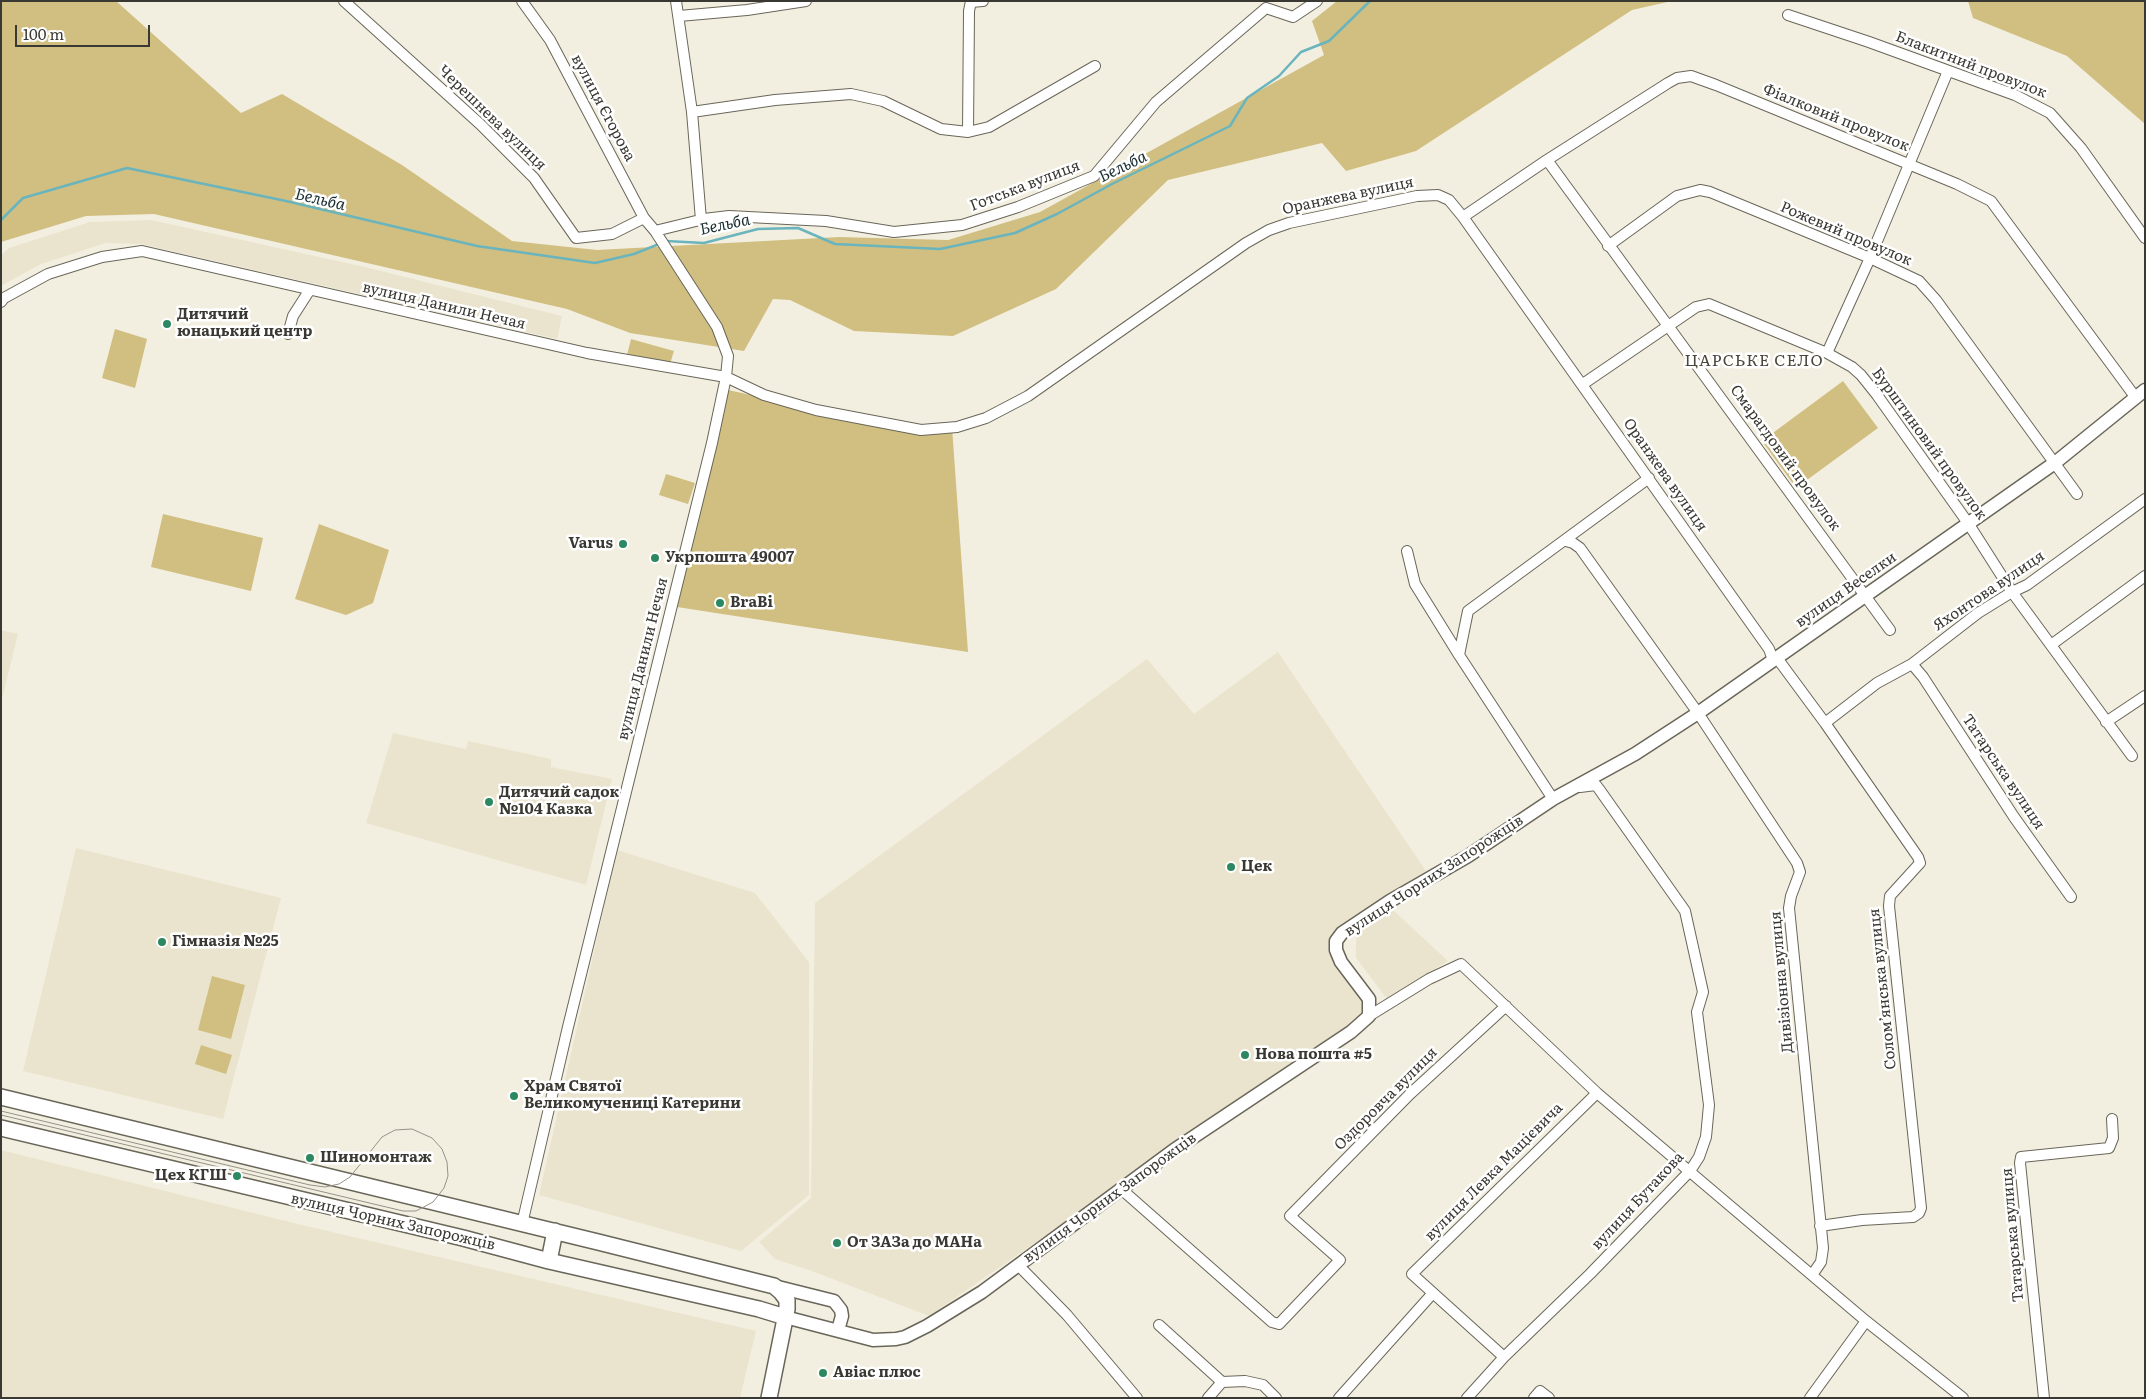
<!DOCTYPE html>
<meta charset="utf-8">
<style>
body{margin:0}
#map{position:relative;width:2146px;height:1399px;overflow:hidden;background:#f3efe0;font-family:Literata,serif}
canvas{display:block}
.frame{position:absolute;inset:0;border:2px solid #393832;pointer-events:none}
.scale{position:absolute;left:15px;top:25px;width:135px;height:22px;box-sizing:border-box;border:2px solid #393832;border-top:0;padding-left:6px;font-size:15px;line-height:18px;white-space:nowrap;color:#393832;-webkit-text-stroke:4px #fff;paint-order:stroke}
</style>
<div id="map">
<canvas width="2146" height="1399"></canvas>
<div class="frame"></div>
<div class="scale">100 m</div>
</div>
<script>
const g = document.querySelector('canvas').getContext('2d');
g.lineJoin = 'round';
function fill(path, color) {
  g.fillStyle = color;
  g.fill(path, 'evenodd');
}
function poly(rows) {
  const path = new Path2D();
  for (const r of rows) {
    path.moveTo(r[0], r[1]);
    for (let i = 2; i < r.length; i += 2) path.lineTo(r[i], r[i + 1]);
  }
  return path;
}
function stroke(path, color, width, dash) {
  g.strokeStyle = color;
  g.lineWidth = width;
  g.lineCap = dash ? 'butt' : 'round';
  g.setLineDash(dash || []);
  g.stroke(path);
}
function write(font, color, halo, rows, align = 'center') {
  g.font = font + ' Literata,serif';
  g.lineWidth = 5;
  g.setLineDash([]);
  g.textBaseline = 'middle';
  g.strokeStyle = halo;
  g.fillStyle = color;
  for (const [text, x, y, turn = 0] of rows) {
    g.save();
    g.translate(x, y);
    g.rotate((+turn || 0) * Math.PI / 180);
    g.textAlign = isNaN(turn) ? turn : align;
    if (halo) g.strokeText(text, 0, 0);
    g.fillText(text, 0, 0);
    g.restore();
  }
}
fill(poly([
 [151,220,365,267,562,316,557,339,141,244,106,243,41,264,1,286,1,255,9,248,90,222],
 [1,630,18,634,1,703],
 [1278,652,1426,871,1352,917,1329,947,1365,1003,1366,1015,929,1316,809,1270,775,1259,759,1242,811,1198,815,903,1147,659,1194,714],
 [393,733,466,749,468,741,551,759,551,767,612,779,586,885,366,823],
 [76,848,281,898,223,1119,23,1071],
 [617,850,755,893,809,962,809,1195,741,1251,539,1195],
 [1393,910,1448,961,1387,999,1356,958,1356,940,1362,928],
 [1,1150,302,1225,756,1331,740,1398,1,1398]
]), '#eae4ce');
fill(poly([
 [1,1,116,1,241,113,282,94,402,165,512,241,597,250,839,237,948,240,1040,212,1324,55,1312,21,1337,1,1672,1,1632,10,1416,151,1346,171,1322,143,1168,180,1056,289,953,336,854,331,790,300,773,299,744,351,630,333,567,309,154,214,86,216,1,242],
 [1968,1,2145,1,2145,124,2067,56,1973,18],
 [115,329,147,339,135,388,102,378],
 [631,339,674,351,669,367,627,355],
 [1843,381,1878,428,1796,488,1762,441],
 [728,390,893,426,952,427,968,652,677,607],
 [666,474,695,483,688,504,659,495],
 [163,514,263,538,251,591,151,567],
 [319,524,389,550,373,603,346,615,295,599],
 [212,976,245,985,231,1039,198,1030],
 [201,1045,232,1055,226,1074,195,1064]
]), '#d1bf81');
stroke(poly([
 [1,220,23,198,127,168,286,201,477,246,595,263,634,254,659,244],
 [666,241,704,243,758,229,798,228,835,244,940,249,1015,233,1057,214,1112,184,1230,126,1247,98,1279,76,1301,52,1329,41,1370,1]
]), '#69b4bd', 2.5);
const minor = poly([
 [344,1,480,124,534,178,576,238,612,234,644,218],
 [522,1,550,40,644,218,655,231,717,327,728,356,726,377,712,443,568,1027,522,1224],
 [676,1,692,112,701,220],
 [971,2,983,1],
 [1788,15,1869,42,2015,95,2050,113,2081,148,2145,238],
 [679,16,747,10,806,1],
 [692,112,775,100,851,94,883,101,941,129,968,132,989,127,1095,66],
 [968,132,969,11,971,1],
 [1547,160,1890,630],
 [1463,217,1547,160,1668,83,1677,78,1691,76,1716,85,1957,184,1991,201,2136,398],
 [655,231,704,219,729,216,826,221,894,232,962,225,1018,207,1094,176,1156,102,1266,8,1293,17,1317,1],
 [1608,246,1677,196,1700,190,1710,192,1870,258,1919,281,1936,300,2077,494],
 [1,302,4,298,48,274,102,257,142,251,587,353,726,377,764,395,816,410,921,430,957,427,986,418,1028,396,1246,243,1269,230,1289,223,1417,196,1438,195,1449,200,1463,217,1769,649,1773,660],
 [288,334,293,316,309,291],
 [1827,353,1870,258,1948,71],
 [1583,384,1696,307,1709,304,1827,353,1852,367,1861,375,1877,395,1968,523,2012,592,2132,756],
 [1566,541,1573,543,1580,548,1698,713,1797,863,1800,872,1791,896,1789,908,1823,1248,1821,1262,1812,1275],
 [1407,551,1415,584,1459,655,1553,799],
 [2051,645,2145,576],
 [1459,655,1468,611,1649,478],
 [1777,658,1825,723,1918,857,1920,863,1890,896,1889,906,1921,1208,1919,1213,1913,1217,1862,1220,1820,1226],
 [1912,664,1923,677,2014,817,2071,897],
 [2106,722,2145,696],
 [1825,723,1877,683,1912,664,1978,613,2012,592,2027,585,2145,499],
 [1369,1016,1429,979,1461,964,1597,1093,1866,1321,1963,1398],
 [1120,1188,1272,1322,1279,1324,1340,1260,1290,1216,1410,1094,1506,1006],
 [1019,1266,1067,1315,1137,1398],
 [1159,1325,1222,1382],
 [1504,1357,1412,1274,1597,1093],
 [1208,1398,1222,1382,1245,1381,1263,1385,1276,1398],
 [1339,1398,1433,1293],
 [1467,1398,1504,1357,1590,1274,1690,1171,1699,1157,1706,1137,1709,1105,1697,1012,1703,992,1685,911,1599,789,1596,785,1580,787],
 [1534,1398,1540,1391,1549,1398],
 [1810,1398,1866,1321],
 [2044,1398,2020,1163,2021,1157,2109,1148,2113,1138,2112,1119]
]);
const tertiary = poly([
 [774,1286,834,1301,841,1310,842,1316,838,1330],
 [785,1317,873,1340,896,1339,905,1337,927,1326,982,1292,1174,1150,1351,1032,1369,1016,1369,999,1341,962,1336,950,1336,941,1342,933,1390,901,1468,856,1553,799,1635,754,1698,713,2056,462,2145,390]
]);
const secondary = poly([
 [1,1097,598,1242,774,1286,781,1292,787,1300,787,1309,769,1398],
 [1,1128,463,1238,549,1261,759,1309,785,1317],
 [549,1261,555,1231]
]);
stroke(minor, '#696659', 12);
stroke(tertiary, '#696659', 15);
stroke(secondary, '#696659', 18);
stroke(minor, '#fff', 10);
stroke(tertiary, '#fff', 12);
stroke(secondary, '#fff', 15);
stroke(poly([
 [1,1111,310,1185,325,1187,339,1184,350,1177,382,1137,395,1130,412,1129,432,1138,442,1149,447,1162,448,1176,444,1188,433,1202,416,1211,403,1211,1,1115]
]), '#949287', 1);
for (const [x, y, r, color] of [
 [167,324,5,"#2b8860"],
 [623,544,5,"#2b8860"],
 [655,558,5,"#2b8860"],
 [720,603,5,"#2b8860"],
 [489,802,5,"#2b8860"],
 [1231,867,5,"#2b8860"],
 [162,942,5,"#2b8860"],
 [1245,1055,5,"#2b8860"],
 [514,1096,5,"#2b8860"],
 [310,1158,5,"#2b8860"],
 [237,1176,5,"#2b8860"],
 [837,1243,5,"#2b8860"],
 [823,1373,5,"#2b8860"]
]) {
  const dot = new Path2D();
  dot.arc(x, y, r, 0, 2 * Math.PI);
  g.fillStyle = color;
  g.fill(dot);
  stroke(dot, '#fff', 2);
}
write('15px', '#393832', '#fff', [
 ["Блакитний провулок",1971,65,21],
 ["вулиця Єгорова",603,108,62],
 ["Черешнева вулиця",492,118,44],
 ["Фіалковий провулок",1836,118,22],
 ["Готська вулиця",1025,186,-21],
 ["Оранжева вулиця",1348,196,-12],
 ["Рожевий провулок",1846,234,23],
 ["вулиця Данили Нечая",444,306,13],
 ["Бурштиновий провулок",1929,444,54],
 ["Смарагдовий провулок",1785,458,54],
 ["Оранжева вулиця",1665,475,55],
 ["вулиця Веселки",1846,590,-35],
 ["Яхонтова вулиця",1989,591,-34],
 ["вулиця Данили Нечая",643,659,-76],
 ["Татарська вулиця",2003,772,56],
 ["вулиця Чорних Запорожців",1434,876,-33],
 ["Дивізіонна вулиця",1782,982,-95],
 ["Соломʼянська вулиця",1883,989,-96],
 ["Оздоровча вулиця",1386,1099,-45],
 ["вулиця Левка Мацієвича",1494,1172,-45],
 ["вулиця Чорних Запорожців",1110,1198,-36],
 ["вулиця Бутакова",1638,1201,-47],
 ["вулиця Чорних Запорожців",393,1222,13],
 ["Татарська вулиця",2013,1235,-95]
]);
write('bold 15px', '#393832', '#fff', [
 ["Дитячий",177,315],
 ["юнацький центр",177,332],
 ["Varus",613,544,"right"],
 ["Укрпошта 49007",665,558],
 ["BraBi",730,603],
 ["Дитячий садок",499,793],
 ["№104 Казка",499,810],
 ["Цек",1241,867],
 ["Гімназія №25",172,942],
 ["Нова пошта #5",1255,1055],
 ["Храм Святої",524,1087],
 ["Великомучениці Катерини",524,1104],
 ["Шиномонтаж",320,1158],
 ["Цех КГШ",227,1176,"right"],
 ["От ЗАЗа до МАНа",847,1243],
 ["Авіас плюс",833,1373]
], 'left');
write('italic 16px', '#1a2e31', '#fff', [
 ["Бельба",1123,167,-26],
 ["Бельба",320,200,13],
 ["Бельба",725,225,-12]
]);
g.letterSpacing = '1px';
write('16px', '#4a463a', '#fff', [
 ["ЦАРСЬКЕ СЕЛО",1754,361]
]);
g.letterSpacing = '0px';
</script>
